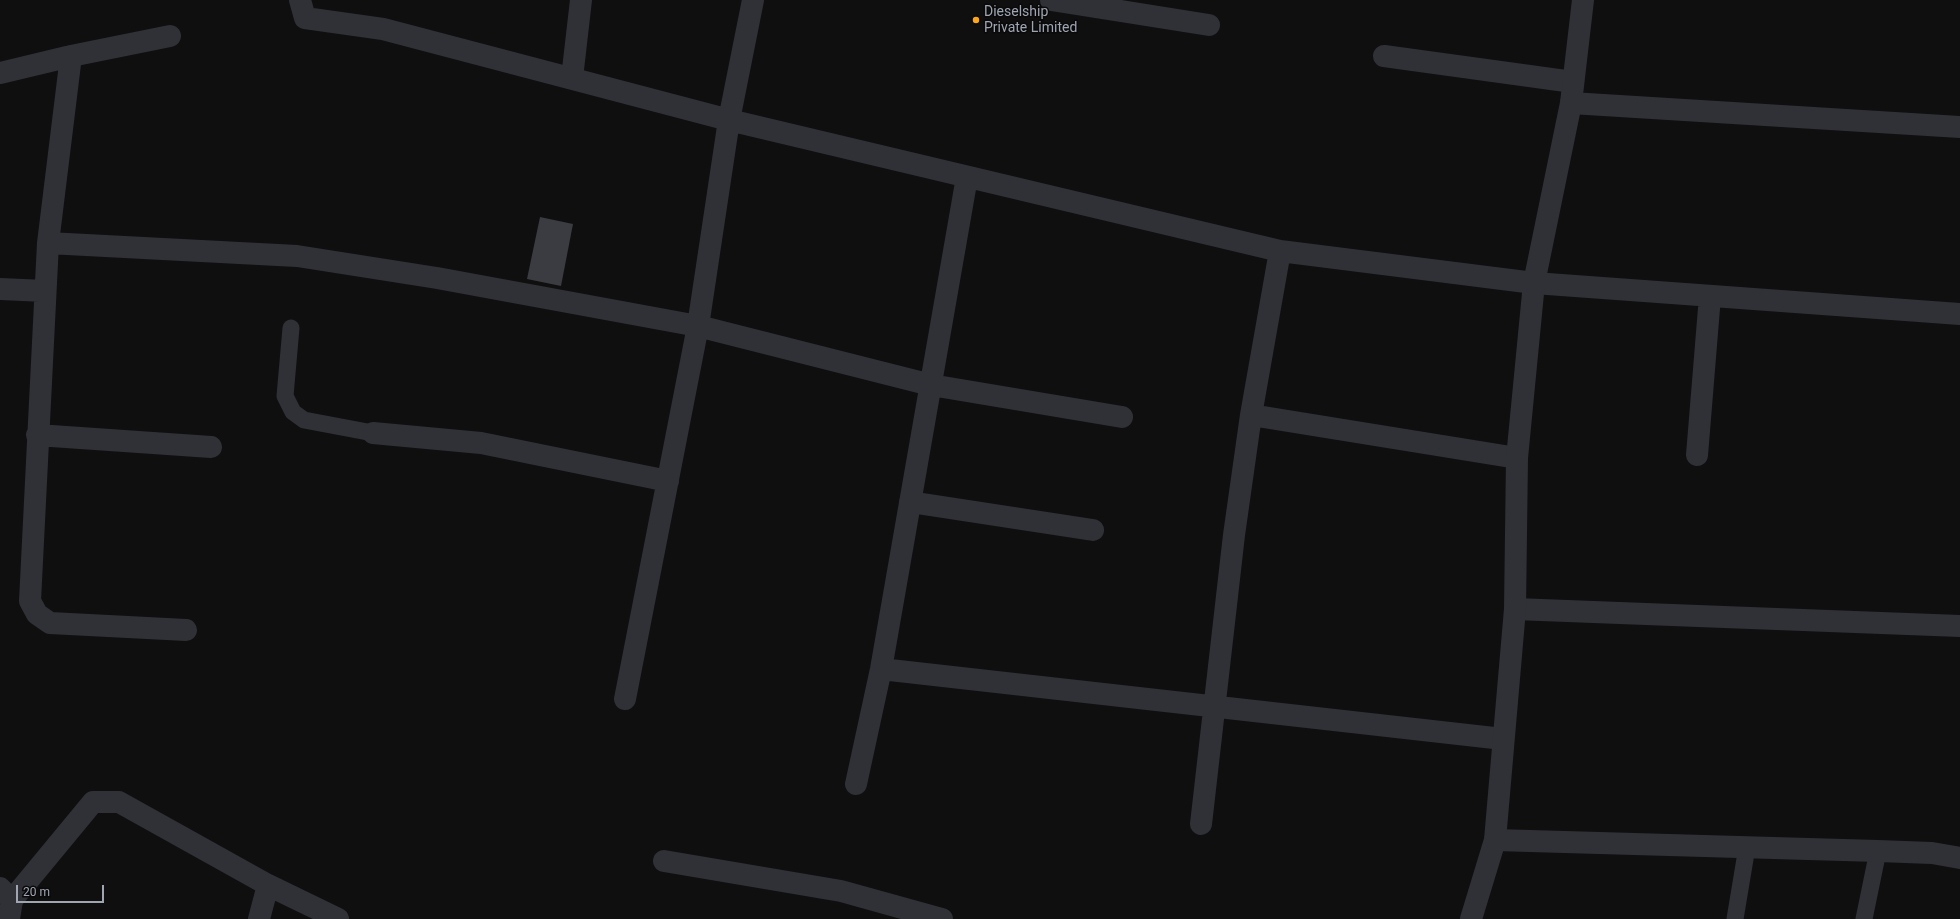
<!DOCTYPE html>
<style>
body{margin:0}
#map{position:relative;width:1960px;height:919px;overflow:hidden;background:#0f0f10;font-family:Roboto,sans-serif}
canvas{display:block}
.scale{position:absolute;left:16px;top:885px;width:88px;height:18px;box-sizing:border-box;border:2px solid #9fa6b2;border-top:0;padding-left:5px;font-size:12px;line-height:14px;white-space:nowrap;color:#9fa6b2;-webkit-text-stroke:3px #0a0a0b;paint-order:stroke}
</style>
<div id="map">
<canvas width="1960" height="919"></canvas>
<div class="scale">20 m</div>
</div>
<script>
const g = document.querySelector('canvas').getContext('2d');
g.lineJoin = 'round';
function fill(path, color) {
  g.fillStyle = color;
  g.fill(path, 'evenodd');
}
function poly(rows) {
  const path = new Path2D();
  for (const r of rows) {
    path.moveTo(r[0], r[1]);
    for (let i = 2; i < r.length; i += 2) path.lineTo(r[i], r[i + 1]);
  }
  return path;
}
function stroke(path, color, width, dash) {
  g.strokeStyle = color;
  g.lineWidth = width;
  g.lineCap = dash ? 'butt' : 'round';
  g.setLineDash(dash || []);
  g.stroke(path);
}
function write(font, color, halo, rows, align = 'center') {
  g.font = font + ' Roboto,sans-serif';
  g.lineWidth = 3;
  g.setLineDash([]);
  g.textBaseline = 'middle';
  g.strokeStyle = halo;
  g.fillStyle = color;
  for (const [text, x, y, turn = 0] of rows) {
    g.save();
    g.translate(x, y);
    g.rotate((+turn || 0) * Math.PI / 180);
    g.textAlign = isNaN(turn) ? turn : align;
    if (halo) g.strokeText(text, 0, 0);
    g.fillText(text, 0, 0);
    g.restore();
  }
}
fill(poly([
 [540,217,573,224,561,286,527,279]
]), '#3b3c41');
stroke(poly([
 [291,328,285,396,293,412,304,420,373,433],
 [1735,919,1747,847],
 [1864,919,1878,851]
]), '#303136', 17);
stroke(poly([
 [300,0,305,18,383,29,729,120,1280,251,1534,283,1960,314],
 [1051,0,1209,25],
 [71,56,48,243,30,601,37,614,50,623,186,630],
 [1384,56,1573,82],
 [0,73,71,56,170,36],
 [572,78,581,0],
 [1571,103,1960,127],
 [48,243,297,256,437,278,698,326,931,385,1122,417],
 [0,289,45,291],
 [1251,415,1517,458],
 [373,433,481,443,668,481],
 [37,435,211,447],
 [1697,455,1710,296],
 [910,502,1093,530],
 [1515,609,1960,626],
 [881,669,1503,739],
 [625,699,698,326,729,120,753,0],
 [856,784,881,669,967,177],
 [1201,824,1234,535,1251,415,1280,251],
 [1495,840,1878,851,1932,853,1960,858],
 [664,861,841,891,942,919],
 [0,888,12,900,9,919],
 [12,900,93,802,119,802,268,885,338,919],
 [259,919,268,885]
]), '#303136', 22);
stroke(poly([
 [1471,919,1495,840,1515,609,1517,458,1534,283,1571,103,1583,0]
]), '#303136', 22);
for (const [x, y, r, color] of [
 [976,20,4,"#fca61c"]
]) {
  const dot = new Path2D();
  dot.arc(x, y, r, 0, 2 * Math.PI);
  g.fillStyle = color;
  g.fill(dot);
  stroke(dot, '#0a0a0b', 1.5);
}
write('14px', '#9fa6b2', '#0a0a0b', [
 ["Dieselship",984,12],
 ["Private Limited",984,28]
], 'left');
</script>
